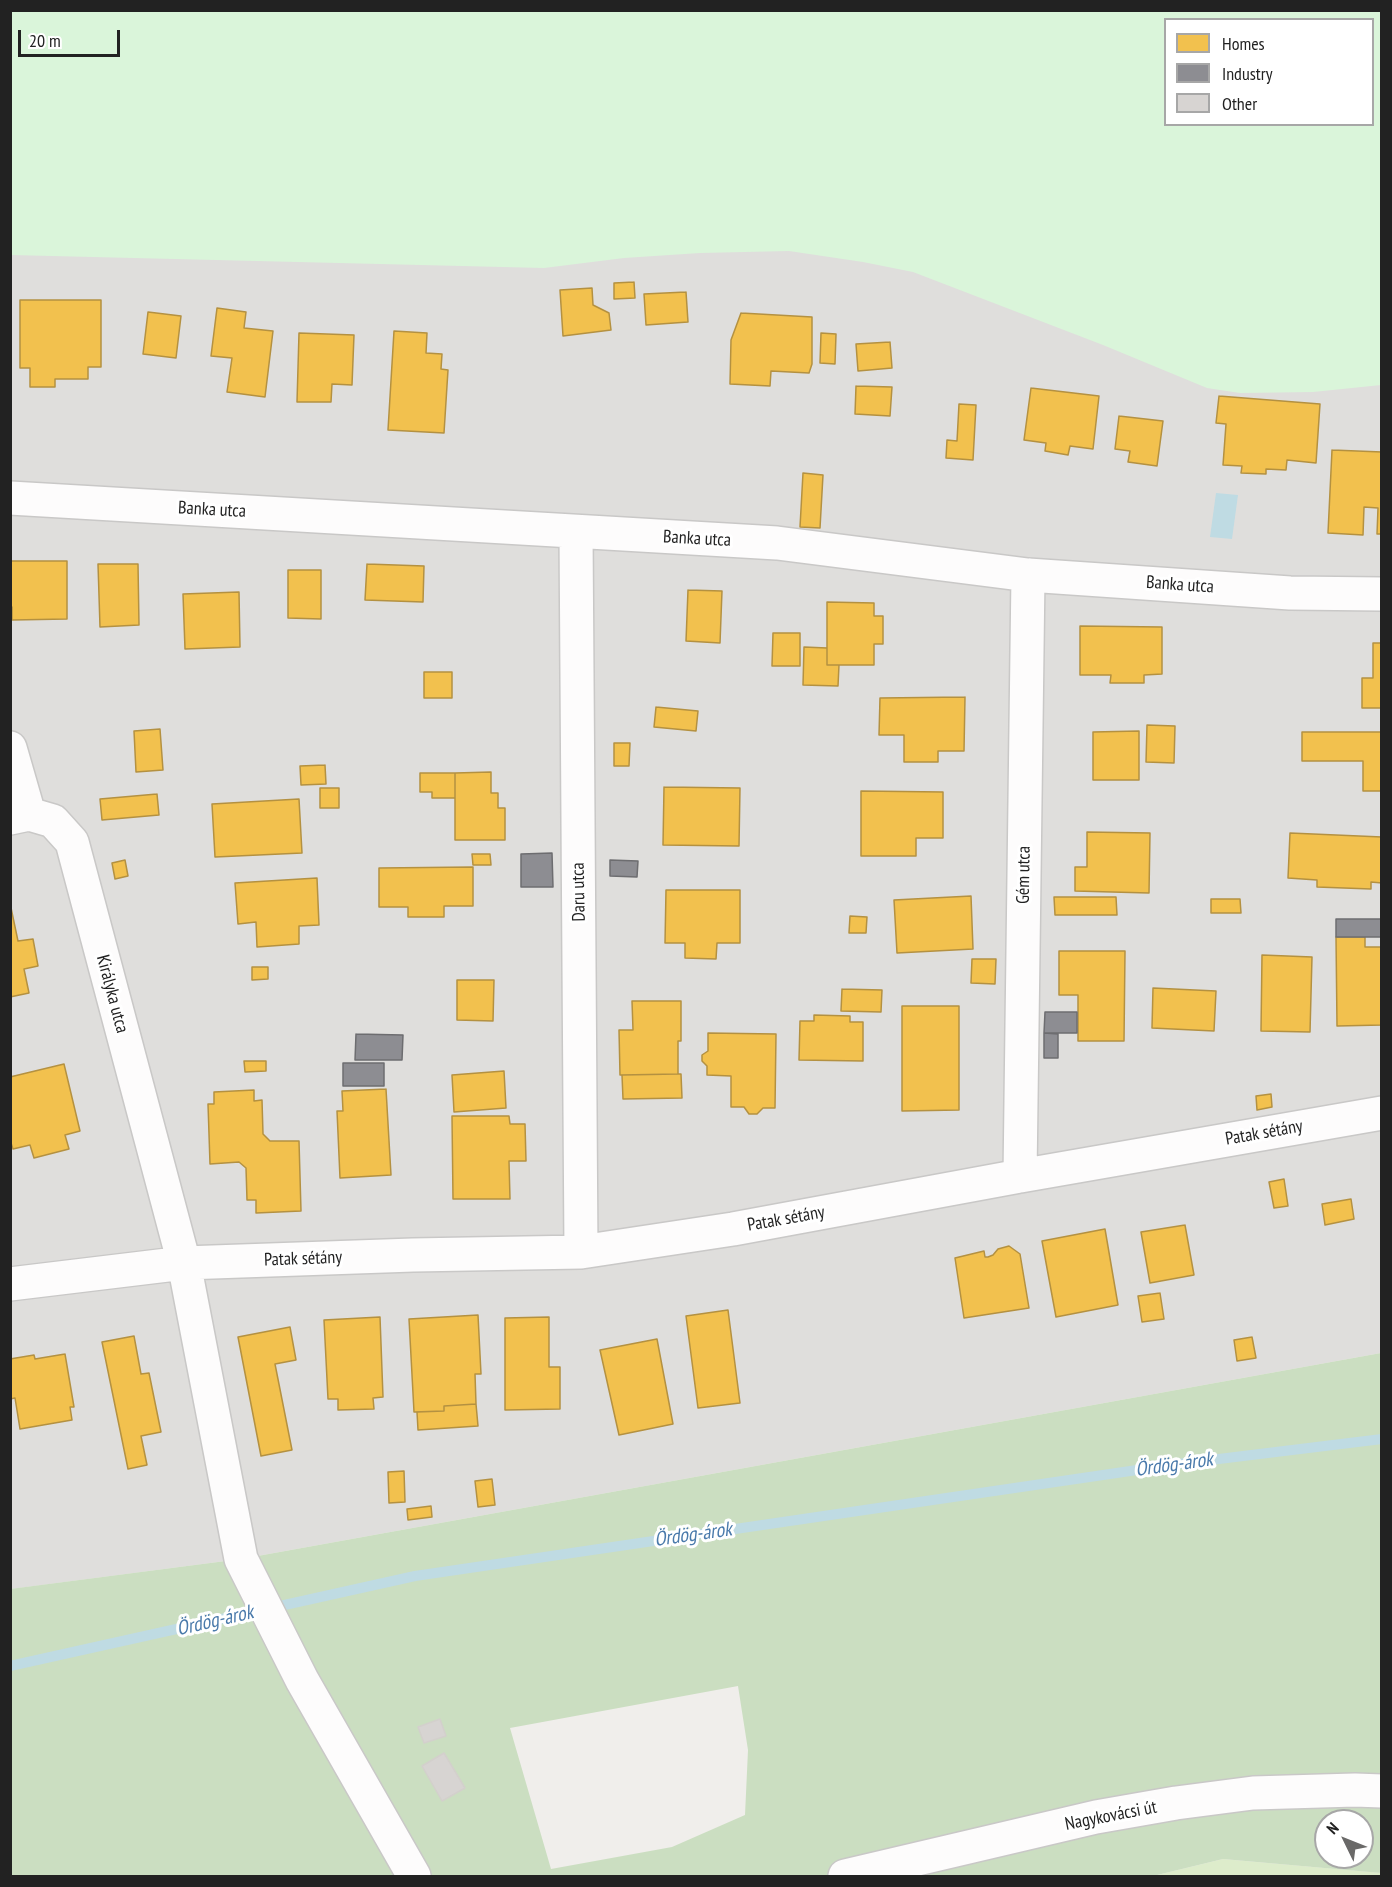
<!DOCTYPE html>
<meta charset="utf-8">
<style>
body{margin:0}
#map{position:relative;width:1392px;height:1887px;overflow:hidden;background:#f0eeeb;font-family:"PT Sans Narrow",sans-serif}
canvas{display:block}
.frame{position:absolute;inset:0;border:12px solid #222;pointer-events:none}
.legend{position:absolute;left:1164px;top:18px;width:210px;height:108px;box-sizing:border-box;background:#fff;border:2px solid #a7a7a7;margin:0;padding:8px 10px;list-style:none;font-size:18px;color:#222}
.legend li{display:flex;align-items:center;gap:12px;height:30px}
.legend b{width:30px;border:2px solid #a7a7a7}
.north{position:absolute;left:1314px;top:1809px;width:60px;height:60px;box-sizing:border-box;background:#fff;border:2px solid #a7a7a7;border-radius:50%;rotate:313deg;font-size:16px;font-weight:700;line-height:24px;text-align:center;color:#222}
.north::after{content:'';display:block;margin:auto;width:21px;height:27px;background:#6a6968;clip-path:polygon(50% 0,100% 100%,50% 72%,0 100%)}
.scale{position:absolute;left:18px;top:30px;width:102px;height:27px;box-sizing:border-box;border:3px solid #222;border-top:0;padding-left:8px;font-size:18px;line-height:21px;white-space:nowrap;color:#222;-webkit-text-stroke:4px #fff;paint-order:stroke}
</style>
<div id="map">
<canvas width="1392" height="1887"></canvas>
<div class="frame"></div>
<ul class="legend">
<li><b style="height:16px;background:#f2c14e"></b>Homes</li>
<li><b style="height:16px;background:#8d8d92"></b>Industry</li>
<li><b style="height:16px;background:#d7d4d2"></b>Other</li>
</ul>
<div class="north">N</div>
<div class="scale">20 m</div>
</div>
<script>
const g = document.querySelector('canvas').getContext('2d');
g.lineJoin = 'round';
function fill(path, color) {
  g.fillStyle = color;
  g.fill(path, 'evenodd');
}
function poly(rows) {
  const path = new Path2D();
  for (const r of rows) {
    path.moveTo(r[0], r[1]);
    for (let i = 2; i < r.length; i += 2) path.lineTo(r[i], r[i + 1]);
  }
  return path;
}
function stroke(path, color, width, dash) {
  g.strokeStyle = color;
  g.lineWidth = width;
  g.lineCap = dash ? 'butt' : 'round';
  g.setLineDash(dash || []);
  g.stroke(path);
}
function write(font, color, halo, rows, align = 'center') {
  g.font = font + ' "PT Sans Narrow",sans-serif';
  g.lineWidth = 6;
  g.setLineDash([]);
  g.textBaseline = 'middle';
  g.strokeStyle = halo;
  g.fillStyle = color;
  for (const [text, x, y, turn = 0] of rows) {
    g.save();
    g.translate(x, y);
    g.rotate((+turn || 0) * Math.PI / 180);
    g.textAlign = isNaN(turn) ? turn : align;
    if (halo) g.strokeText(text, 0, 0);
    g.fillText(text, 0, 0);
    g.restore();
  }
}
fill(poly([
 [10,215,849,250,1381,369,1381,1353,241,1559,11,1589]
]), '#dfdedc');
fill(poly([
 [1223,1859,1382,1873,1381,1876,1153,1876]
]), '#ddeccb');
fill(poly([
 [1381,1353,1381,1873,1223,1859,1153,1876,11,1876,10,1589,241,1559],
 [738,1686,748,1750,745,1815,672,1847,551,1869,510,1728],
 [1326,1821,1362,1821,1362,1857,1326,1857]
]), '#cbdec1');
fill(poly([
 [11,10,1381,11,1381,385,1313,392,1240,393,1207,388,1103,345,913,272,863,262,789,251,700,253,624,258,544,268,11,255],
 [1166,20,1372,20,1372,124,1166,124]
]), '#daf5da');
fill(poly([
 [1216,493,1238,495,1232,539,1210,537]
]), '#bfdbe3');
const homes = poly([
 [634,282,635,298,614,299,614,283,634,282],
 [592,288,593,305,609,313,611,330,563,336,560,290,592,288],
 [686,292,688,322,646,325,644,294,686,292],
 [20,300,101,300,101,367,88,367,88,379,55,379,55,387,30,387,30,368,20,368,20,300],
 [217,308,246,312,244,328,273,331,265,397,227,392,232,358,211,356,217,308],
 [148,312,181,316,176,358,143,354,148,312],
 [741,313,812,317,812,364,809,373,771,371,770,386,730,384,731,340,741,313],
 [394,331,427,333,426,353,442,354,441,369,448,370,444,433,388,430,394,331],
 [299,333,354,335,352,385,332,384,331,402,297,402,299,333],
 [821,333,836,334,835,364,820,363,821,333],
 [890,342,892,368,858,371,856,344,890,342],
 [856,386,892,387,890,416,855,414,856,386],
 [1031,388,1099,396,1093,449,1070,446,1068,455,1045,451,1046,443,1024,440,1031,388],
 [1219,396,1320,404,1316,463,1287,460,1286,470,1266,469,1266,474,1241,473,1242,466,1223,465,1226,424,1216,423,1219,396],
 [959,404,976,405,973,460,946,458,947,440,957,441,959,404],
 [1119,416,1163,421,1157,466,1128,462,1130,451,1115,449,1119,416],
 [1332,450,1382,452,1382,534,1377,534,1378,508,1364,507,1363,535,1328,533,1332,450],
 [803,473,823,475,820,528,800,527,803,473],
 [11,561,67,561,67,619,12,620,12,607,10,607,11,561],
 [98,564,138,564,139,625,100,627,98,564],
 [367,564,424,566,423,602,365,600,367,564],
 [288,570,321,570,321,619,288,618,288,570],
 [688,590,722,591,720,643,686,641,688,590],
 [239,592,240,647,185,649,183,594,239,592],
 [827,602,874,603,874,616,883,616,883,644,874,644,874,665,827,665,827,602],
 [1080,626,1162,627,1162,674,1144,675,1144,683,1110,683,1111,675,1080,675,1080,626],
 [773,633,800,633,800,666,772,666,773,633],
 [1373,643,1382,643,1382,708,1362,708,1362,678,1373,678,1373,643],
 [804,647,827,648,827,665,839,665,838,686,803,685,804,647],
 [424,672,452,672,452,698,424,698,424,672],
 [965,697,964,751,938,751,938,762,904,762,904,735,879,735,880,698,965,697],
 [656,707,698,711,696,731,654,727,656,707],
 [1147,725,1175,726,1174,763,1146,762,1147,725],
 [160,729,163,770,136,772,134,731,160,729],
 [1139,731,1139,780,1093,780,1093,732,1139,731],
 [1302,732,1382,732,1382,791,1363,791,1363,761,1302,761,1302,732],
 [614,743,630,743,629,766,614,766,614,743],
 [325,765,326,784,301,785,300,766,325,765],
 [491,772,491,793,498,793,498,808,505,808,505,840,455,840,455,773,491,772],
 [420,773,455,773,455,798,432,798,432,792,420,792,420,773],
 [664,787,740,788,739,846,663,845,664,787],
 [320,788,339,788,339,808,320,808,320,788],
 [861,791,943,792,943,838,916,838,916,856,861,856,861,791],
 [157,794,159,815,102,820,100,799,157,794],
 [299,799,302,853,215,857,212,804,299,799],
 [1087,832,1150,833,1149,893,1075,891,1075,867,1087,867,1087,832],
 [1290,833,1382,837,1382,883,1371,882,1371,889,1317,887,1317,880,1288,878,1290,833],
 [472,854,490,854,491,865,473,865,472,854],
 [125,860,128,876,115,879,112,863,125,860],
 [473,867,473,906,444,906,444,917,408,917,408,907,379,907,379,868,473,867],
 [317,878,319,925,299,926,299,944,257,947,256,922,238,924,235,883,317,878],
 [666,890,740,890,740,943,717,943,716,959,685,958,685,943,665,943,666,890],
 [971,896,973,949,897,953,894,900,971,896],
 [1054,897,1116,897,1117,915,1055,915,1054,897],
 [1211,899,1240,899,1241,913,1211,913,1211,899],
 [10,903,18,941,33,939,38,966,24,969,29,993,10,997,10,903],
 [850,916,867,917,866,933,849,933,850,916],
 [1336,937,1365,937,1365,947,1382,947,1382,1025,1337,1026,1336,937],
 [1059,951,1125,951,1124,1041,1078,1041,1078,995,1059,995,1059,951],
 [1262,955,1312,957,1310,1032,1261,1031,1262,955],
 [972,959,996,959,995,984,971,983,972,959],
 [252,967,268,967,268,979,252,980,252,967],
 [457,980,494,980,493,1021,457,1020,457,980],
 [1153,988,1216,991,1214,1031,1152,1028,1153,988],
 [842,989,882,990,881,1012,841,1011,842,989],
 [632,1001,681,1001,681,1041,678,1041,678,1074,620,1075,619,1030,633,1030,632,1001],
 [902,1006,959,1006,959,1110,902,1111,902,1006],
 [814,1015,850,1016,850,1022,863,1022,863,1061,799,1060,800,1021,814,1021,814,1015],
 [708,1033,776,1034,775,1108,763,1108,757,1114,749,1114,744,1107,731,1107,731,1076,707,1075,707,1066,702,1061,702,1055,708,1051,708,1033],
 [244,1061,266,1061,266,1071,245,1072,244,1061],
 [64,1064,80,1131,65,1135,69,1149,34,1158,30,1145,13,1149,10,1140,10,1077,64,1064],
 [504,1071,506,1108,454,1112,452,1075,504,1071],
 [678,1074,681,1074,682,1098,623,1099,622,1075,678,1074],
 [386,1089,391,1175,340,1178,337,1111,343,1111,342,1091,386,1089],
 [254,1090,254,1101,262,1100,263,1134,270,1141,299,1141,301,1211,256,1213,256,1200,247,1200,246,1168,239,1162,210,1164,208,1104,214,1104,214,1092,254,1090],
 [1271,1094,1272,1107,1257,1110,1256,1096,1271,1094],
 [452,1116,509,1116,510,1124,525,1124,526,1161,509,1161,510,1199,453,1199,452,1116],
 [1284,1179,1288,1206,1274,1208,1269,1182,1284,1179],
 [1351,1199,1354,1219,1325,1225,1322,1204,1351,1199],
 [1185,1225,1194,1275,1150,1283,1141,1232,1185,1225],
 [1105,1229,1118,1305,1056,1317,1042,1241,1105,1229],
 [1009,1246,1020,1254,1029,1308,964,1318,955,1258,984,1251,985,1257,988,1257,993,1255,998,1249,1009,1246],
 [1160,1293,1164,1319,1142,1322,1138,1296,1160,1293],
 [728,1310,740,1403,698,1408,686,1316,728,1310],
 [478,1315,481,1374,475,1374,476,1404,444,1406,444,1411,414,1412,409,1319,478,1315],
 [380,1317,383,1397,373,1398,374,1409,338,1410,338,1399,328,1399,324,1320,380,1317],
 [549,1317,549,1367,560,1367,560,1409,505,1410,505,1318,549,1317],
 [290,1327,296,1360,275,1364,292,1450,261,1456,238,1337,290,1327],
 [134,1336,141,1374,149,1373,161,1432,141,1436,147,1465,128,1469,102,1342,134,1336],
 [1252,1337,1256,1358,1237,1361,1234,1340,1252,1337],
 [657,1339,673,1424,619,1435,600,1350,657,1339],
 [65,1354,74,1407,70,1407,72,1420,20,1429,15,1398,10,1399,10,1359,34,1355,35,1359,65,1354],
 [476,1404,478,1426,418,1430,417,1412,444,1411,444,1406,476,1404],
 [404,1471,405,1502,389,1503,388,1472,404,1471],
 [492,1479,495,1505,478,1507,475,1481,492,1479],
 [431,1506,432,1517,408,1520,407,1509,431,1506]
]);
fill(homes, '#f2c14e');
stroke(homes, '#b49141', 1.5);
const industry = poly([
 [552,853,553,887,521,887,521,854,552,853],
 [610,860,638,861,637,877,610,876,610,860],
 [1336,919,1382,919,1382,937,1336,937,1336,919],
 [1045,1012,1077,1012,1077,1033,1044,1033,1045,1012],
 [1044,1033,1058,1034,1058,1058,1044,1058,1044,1033],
 [356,1034,403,1035,402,1060,355,1060,356,1034],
 [343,1063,384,1063,384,1086,343,1086,343,1063]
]);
fill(industry, '#8d8d92');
stroke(industry, '#6d6d70', 1.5);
stroke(poly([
 [10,1666,415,1576,1178,1464,1382,1439]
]), '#bfdbe3', 10);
const building = poly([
 [440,1719,446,1736,424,1743,418,1727,440,1719],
 [444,1753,465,1788,442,1801,422,1766,444,1753]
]);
fill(building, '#d7d4d2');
stroke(building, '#d3d0cc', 1.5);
const minor = poly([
 [10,498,777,543,1028,575,1290,593,1382,594],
 [576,532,581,1252],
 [10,748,29,814],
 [10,818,29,814,53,821,72,842,184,1263,241,1559,302,1680,414,1876],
 [1020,1176,1028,575],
 [10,1284,184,1263,413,1255,581,1252,733,1229,1020,1176,1382,1113],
 [845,1876,1096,1817,1176,1803,1253,1793,1355,1790,1382,1791]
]);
stroke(minor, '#c9c8c7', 36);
stroke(minor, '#fdfcfc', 33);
write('18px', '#222', '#fff', [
 ["Banka utca",212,510,3],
 ["Banka utca",697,539,3],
 ["Banka utca",1180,585,4],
 ["Gém utca",1024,875,-89],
 ["Daru utca",579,892,-91],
 ["Királyka utca",112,994,75],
 ["Patak sétány",1264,1133,-10],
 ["Patak sétány",786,1219,-10],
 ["Patak sétány",303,1259,-2],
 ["Nagykovácsi út",1111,1816,-11]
]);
write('italic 20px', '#4a7aab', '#fff', [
 ["Ördög-árok",1174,1465,-8],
 ["Ördög-árok",693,1535,-8],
 ["Ördög-árok",215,1621,-13]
]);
</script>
